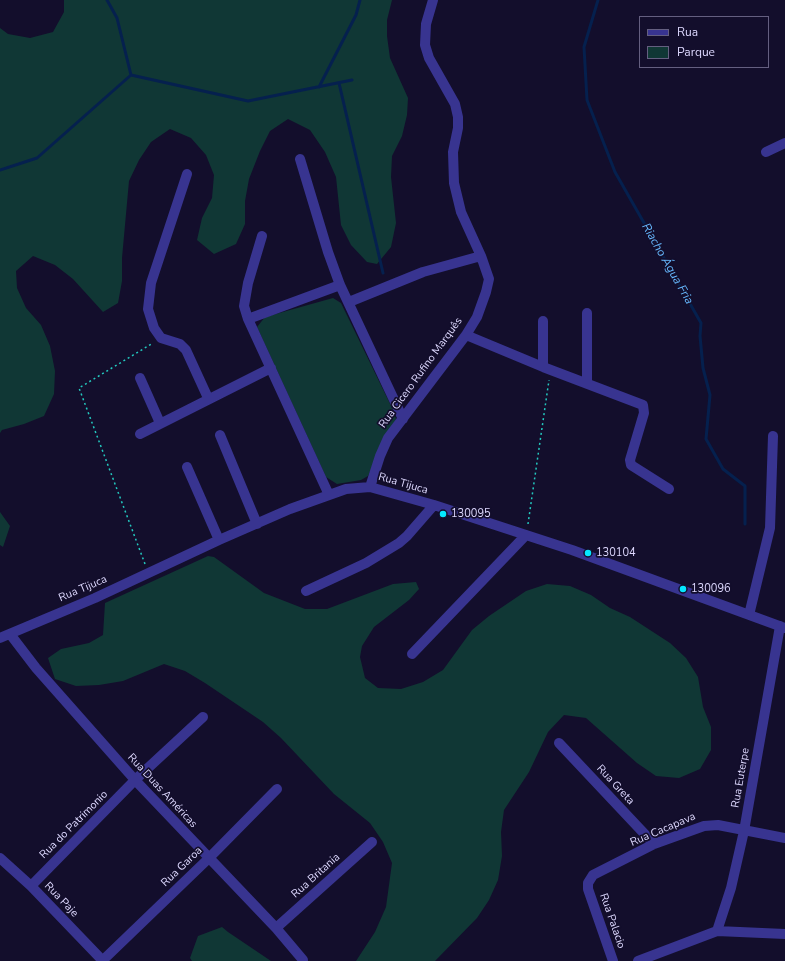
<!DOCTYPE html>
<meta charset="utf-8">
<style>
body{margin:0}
#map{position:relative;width:785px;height:961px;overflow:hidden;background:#130e2c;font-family:"Nunito Sans",sans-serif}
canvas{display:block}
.legend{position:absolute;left:639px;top:16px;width:130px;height:52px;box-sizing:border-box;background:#130e2c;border:1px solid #645f80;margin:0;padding:5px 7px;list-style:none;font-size:12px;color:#ded9ff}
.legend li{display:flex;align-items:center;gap:8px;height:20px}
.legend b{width:20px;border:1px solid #645f80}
</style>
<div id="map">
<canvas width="785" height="961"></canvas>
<ul class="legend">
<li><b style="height:5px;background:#383490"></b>Rua</li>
<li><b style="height:11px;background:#103735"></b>Parque</li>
</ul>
</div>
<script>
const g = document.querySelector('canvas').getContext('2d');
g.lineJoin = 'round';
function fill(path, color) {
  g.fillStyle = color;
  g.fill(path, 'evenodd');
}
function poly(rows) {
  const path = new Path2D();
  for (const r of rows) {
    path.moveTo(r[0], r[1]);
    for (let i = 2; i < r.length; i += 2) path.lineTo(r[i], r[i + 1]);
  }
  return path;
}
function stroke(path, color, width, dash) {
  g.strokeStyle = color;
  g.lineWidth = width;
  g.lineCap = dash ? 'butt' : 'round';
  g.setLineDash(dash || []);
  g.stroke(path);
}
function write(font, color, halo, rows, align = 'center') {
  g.font = font + ' "Nunito Sans",sans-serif';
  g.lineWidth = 3.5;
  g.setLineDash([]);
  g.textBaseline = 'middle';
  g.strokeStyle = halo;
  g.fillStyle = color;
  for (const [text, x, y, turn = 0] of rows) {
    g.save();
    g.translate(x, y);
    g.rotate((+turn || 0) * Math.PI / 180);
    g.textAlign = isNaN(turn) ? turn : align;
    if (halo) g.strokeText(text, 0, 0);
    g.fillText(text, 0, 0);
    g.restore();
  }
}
fill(poly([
 [64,0,392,0,387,20,387,36,390,58,408,98,407,115,402,136,392,156,391,177,396,223,391,247,377,264,367,262,351,245,341,225,336,177,325,152,310,130,288,119,270,131,260,151,249,179,245,201,245,224,236,244,214,254,197,240,202,218,212,198,214,175,206,155,191,138,170,129,151,142,139,160,129,181,122,258,122,281,118,303,103,312,73,279,55,265,33,256,16,271,17,288,26,308,41,325,50,346,55,371,54,394,44,416,24,424,2,430,0,433,0,28,8,34,30,38,53,32,64,12],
 [333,298,341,303,394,412,396,419,368,476,361,480,337,484,326,477,257,327,265,317],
 [0,512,10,526,3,547,0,545],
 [208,556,214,557,264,593,305,609,327,609,393,584,416,582,419,589,409,600,374,627,362,646,360,657,365,678,378,688,401,689,423,682,443,670,472,630,489,616,526,591,547,584,570,586,591,595,610,608,630,617,670,643,686,658,698,677,703,707,711,727,711,750,700,769,679,778,656,776,637,763,586,718,564,715,548,732,529,772,504,810,501,832,502,856,498,880,489,900,477,918,435,961,356,961,375,932,386,907,392,863,383,842,370,823,334,794,281,738,263,722,205,683,185,671,164,664,123,681,99,685,76,686,55,679,48,658,61,649,89,643,103,635,105,603],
 [222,927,228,932,271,961,192,961,190,958,198,936]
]), '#103735');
stroke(poly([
 [107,0,117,18,131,75],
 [598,0,584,47,587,100,615,172,701,323,700,336,703,368,710,395,706,439,723,469,745,486,745,524],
 [339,83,383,273],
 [319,87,356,15,360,0],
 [0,170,37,158,131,75,248,101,352,80]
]), '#05204e', 3);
stroke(poly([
 [528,524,549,380],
 [145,564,79,388,153,343]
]), '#23c9bf', 1.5, [2, 3]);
stroke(poly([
 [766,152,785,143],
 [300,159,328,252,340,285,403,419],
 [187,174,151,283,148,309,154,328,161,338,180,344,186,350,208,398],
 [262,236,248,283,244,306,248,319,329,495],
 [349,302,423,272,481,256],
 [587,313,587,384],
 [248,319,340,285],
 [543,321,543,367],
 [466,335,543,367,643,405,644,413,630,460,631,465,669,489],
 [140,378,160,423],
 [140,434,271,368],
 [220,435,257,524],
 [187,467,219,540],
 [370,487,380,456,388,438,466,335,477,317,486,292,489,279,481,256,461,212,454,183,453,152,458,128,458,117,455,104,429,58,425,45,426,24,433,0],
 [306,591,366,563,399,543,407,536,434,505],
 [749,615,770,528,773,436],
 [10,634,36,668,135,780,276,928,303,960],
 [0,638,95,598,219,540,290,509,346,489,370,487,434,505,572,550,785,628],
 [412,654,526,535],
 [559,743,654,844],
 [0,858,31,886,103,961],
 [31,886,135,780,203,717],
 [276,928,372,842],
 [717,931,731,888,744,831,780,626],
 [102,961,208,859,277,789],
 [613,961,588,889,588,883,593,875,654,844,704,826,718,825,785,838],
 [638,961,717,931,785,934]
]), '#383490', 10);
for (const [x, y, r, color] of [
 [443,514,4,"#05e7ff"],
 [588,553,4,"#05e7ff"],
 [683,589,4,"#05e7ff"]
]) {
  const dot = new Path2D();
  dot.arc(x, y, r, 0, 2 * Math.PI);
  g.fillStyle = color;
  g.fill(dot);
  stroke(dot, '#130e2c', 1.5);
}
write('11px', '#ded9ff', '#130e2c', [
 ["Rua Cicero Rufino Marquês",421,373,-54],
 ["Rua Tijuca",403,484,16],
 ["Rua Tijuca",83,589,-23],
 ["Rua Euterpe",741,778,-80],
 ["Rua Greta",615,785,47],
 ["Rua Duas Américas",162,791,47],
 ["Rua do Patrimonio",74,825,-45],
 ["Rua Cacapava",663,830,-23],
 ["Rua Garoa",182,867,-44],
 ["Rua Britania",316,876,-42],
 ["Rua Paje",61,900,46],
 ["Rua Palacio",612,921,71]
]);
write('11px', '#ded9ff', '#130e2c', [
 ["130095",451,514],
 ["130104",596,553],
 ["130096",691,589]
], 'left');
write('italic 12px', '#67b9ff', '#130e2c', [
 ["Riacho Água Fria",667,264,60]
]);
</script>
